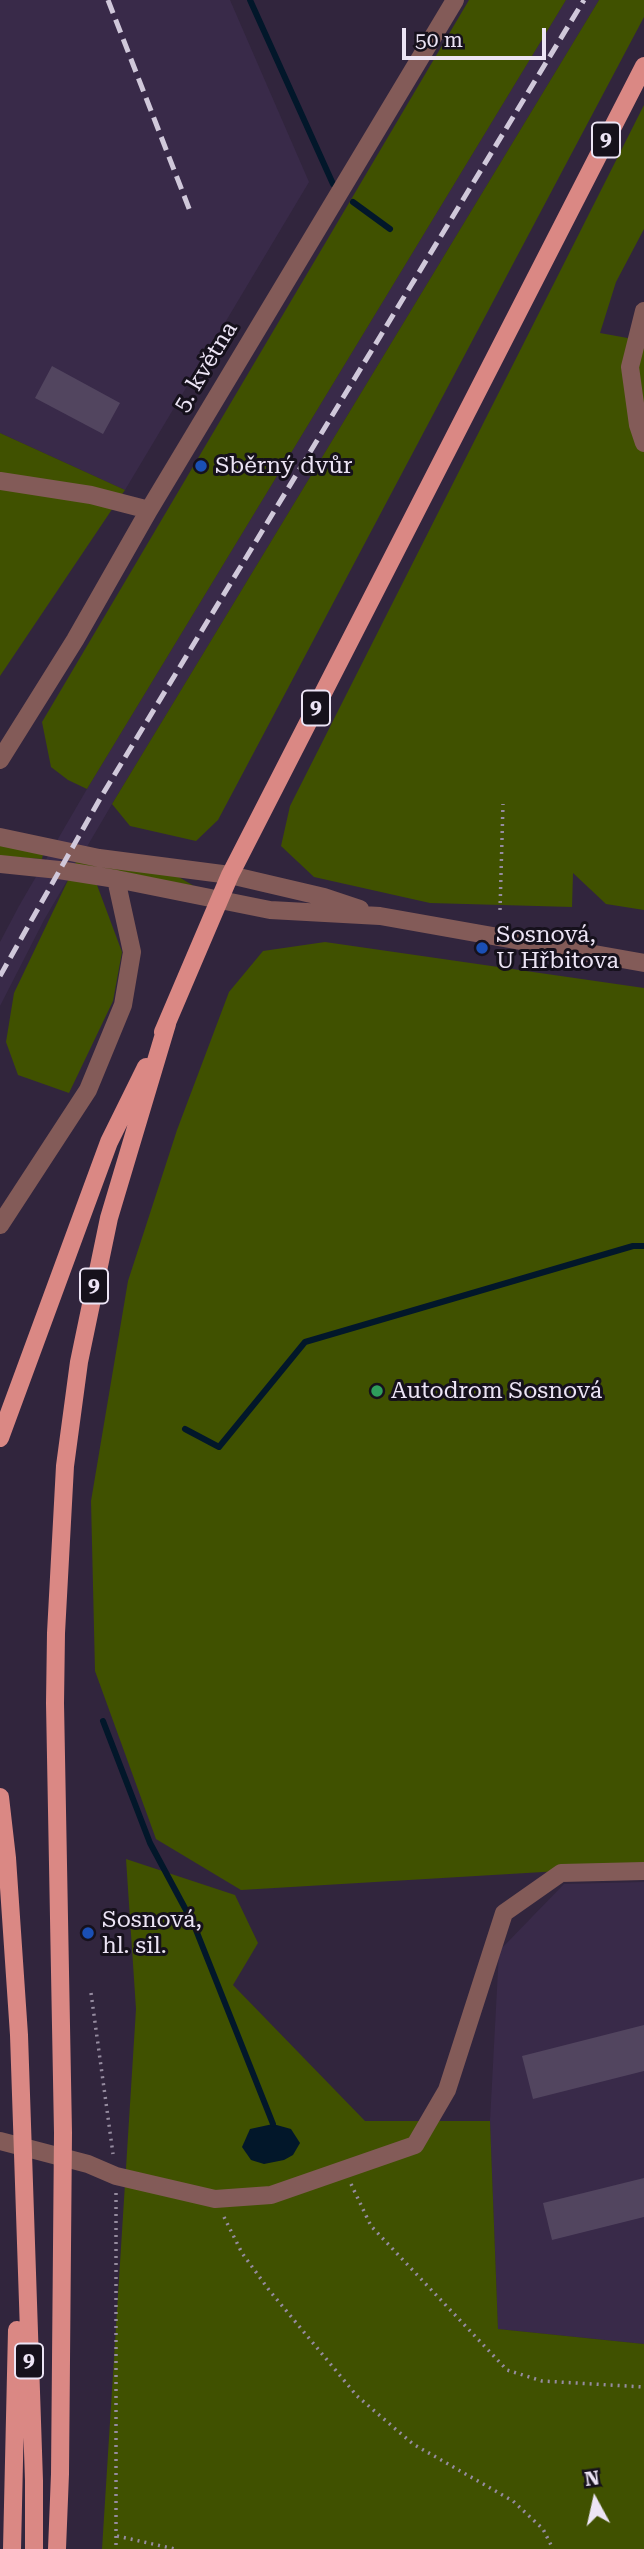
<!DOCTYPE html>
<meta charset="utf-8">
<style>
body{margin:0}
#map{position:relative;width:644px;height:2549px;overflow:hidden;background:#31253d;font-family:"Roboto Serif",serif}
canvas{display:block}
.north{position:absolute;left:560px;top:2465px;width:70px;height:70px;-webkit-text-stroke:5px #16111c;paint-order:stroke;rotate:352deg;font-size:19px;font-weight:700;line-height:28px;text-align:center;color:#ece4f5}
.north::after{content:'';display:block;margin:auto;width:24px;height:32px;background:#ece4f5;clip-path:polygon(50% 0,100% 100%,50% 72%,0 100%)}
.scale{position:absolute;left:402px;top:28px;width:144px;height:32px;box-sizing:border-box;border:4px solid #ece4f5;border-top:0;padding-left:9px;font-size:21px;line-height:24px;white-space:nowrap;color:#ece4f5;-webkit-text-stroke:5px #16111c;paint-order:stroke}
</style>
<div id="map">
<canvas width="644" height="2549"></canvas>
<div class="north">N</div>
<div class="scale">50 m</div>
</div>
<script>
const g = document.querySelector('canvas').getContext('2d');
g.lineJoin = 'round';
function fill(path, color) {
  g.fillStyle = color;
  g.fill(path, 'evenodd');
}
function poly(rows) {
  const path = new Path2D();
  for (const r of rows) {
    path.moveTo(r[0], r[1]);
    for (let i = 2; i < r.length; i += 2) path.lineTo(r[i], r[i + 1]);
  }
  return path;
}
function stroke(path, color, width, dash) {
  g.strokeStyle = color;
  g.lineWidth = width;
  g.lineCap = dash ? 'butt' : 'round';
  g.setLineDash(dash || []);
  g.stroke(path);
}
function write(font, color, halo, rows, align = 'center') {
  g.font = font + ' "Roboto Serif",serif';
  g.lineWidth = 6;
  g.setLineDash([]);
  g.textBaseline = 'middle';
  g.strokeStyle = halo;
  g.fillStyle = color;
  for (const [text, x, y, turn = 0] of rows) {
    g.save();
    g.translate(x, y);
    g.rotate((+turn || 0) * Math.PI / 180);
    g.textAlign = isNaN(turn) ? turn : align;
    if (halo) g.strokeText(text, 0, 0);
    g.fillText(text, 0, 0);
    g.restore();
  }
}
fill(poly([
 [0,0,230,0,309,182,125,490,0,433],
 [566,0,599,0,112,804,44,920,0,1006,0,942,19,906,87,789],
 [644,1882,644,2344,498,2329,490,2121,499,1951,564,1884]
]), '#392a49');
fill(poly([
 [469,0,566,0,87,789,68,780,51,767,42,722],
 [599,0,644,0,644,17,218,820,196,841,130,826,112,804],
 [644,105,644,229,616,282,600,333,644,341,644,910,606,904,573,873,572,907,430,903,314,877,281,846,290,806],
 [0,433,125,490,0,676],
 [0,845,43,854,42,859,0,856],
 [76,861,177,876,194,886,75,865],
 [70,876,97,885,122,952,113,1001,69,1093,18,1075,6,1042,14,993],
 [325,942,644,988,644,1866,241,1890,156,1839,95,1671,91,1501,128,1281,177,1130,229,992,263,951],
 [126,1859,235,1895,258,1943,233,1985,365,2121,490,2121,498,2329,644,2344,644,2549,102,2549,136,2009]
]), '#405100');
fill(poly([
 [273,2124,291,2129,300,2143,293,2155,284,2160,264,2164,251,2160,242,2147,250,2129]
]), '#02172a');
stroke(poly([
 [250,0,333,184],
 [353,202,390,229],
 [185,1429,219,1447,305,1342,633,1246,644,1246],
 [103,1721,150,1843,194,1925,273,2124]
]), '#02172a', 6);
fill(poly([
 [52,366,120,403,103,434,35,398],
 [644,2025,644,2071,533,2099,522,2056],
 [644,2178,644,2217,552,2240,543,2203]
]), '#52455f');
stroke(poly([
 [500,910,503,804],
 [91,1993,113,2154],
 [351,2184,371,2226,507,2370,542,2381,644,2387],
 [116,2193,116,2549],
 [224,2217,242,2253,269,2290,357,2396,413,2444,513,2501,543,2529,553,2549],
 [117,2536,175,2549]
]), '#968ca0', 3.5, [2, 5]);
stroke(poly([
 [644,311,630,367,638,425,644,443],
 [0,481,91,495,149,510],
 [0,760,75,640,149,510,455,0],
 [0,837,99,858,230,875,324,897,360,909],
 [0,864,59,870,116,879,270,910,380,916,644,963],
 [0,1225,88,1090,123,1005,132,952,116,879],
 [0,2141,88,2164,116,2176,215,2199,271,2195,415,2145,447,2090,504,1913,561,1873,644,1871]
]), '#835b58', 18);
stroke(poly([
 [163,1032,230,875,644,66],
 [0,1438,109,1142,146,1067],
 [0,1797,7,1858,19,2035,34,2481,34,2549],
 [12,2549,17,2330],
 [57,2549,60,2474,63,2133,55,1703,56,1633,65,1466,79,1362,109,1218,167,1024]
]), '#da8884', 18);
stroke(poly([
 [108,0,190,211],
 [0,976,101,797,584,0]
]), '#d0c8da', 5, [14, 7]);
for (const [x, y, r, color] of [
 [201,466,7,"#1a4fb4"],
 [482,948,7,"#1a4fb4"],
 [377,1391,7,"#2e9e5b"],
 [88,1933,7,"#1a4fb4"]
]) {
  const dot = new Path2D();
  dot.arc(x, y, r, 0, 2 * Math.PI);
  g.fillStyle = color;
  g.fill(dot);
  stroke(dot, '#16111c', 2.5);
}
for (const [x, y, w] of [
 [606,140,28],
 [316,708,28],
 [94,1286,28],
 [29,2361,28]
]) {
  const box = new Path2D();
  box.roundRect(x - w / 2, y - 17.5, w, 35, 5);
  g.fillStyle = '#16111c';
  g.fill(box);
  stroke(box, '#ece4f5', 2);
}
write('bold 21px', '#ece4f5', null, [
 ["9",606,140],
 ["9",316,708],
 ["9",94,1286],
 ["9",29,2361]
]);
write('23px', '#ece4f5', '#16111c', [
 ["5. května",206,367,-59]
]);
write('23px', '#ece4f5', '#16111c', [
 ["Sběrný dvůr",215,466],
 ["Sosnová,",496,935],
 ["U Hřbitova",496,961],
 ["Autodrom Sosnová",391,1391],
 ["Sosnová,",102,1920],
 ["hl. sil.",102,1946]
], 'left');
</script>
